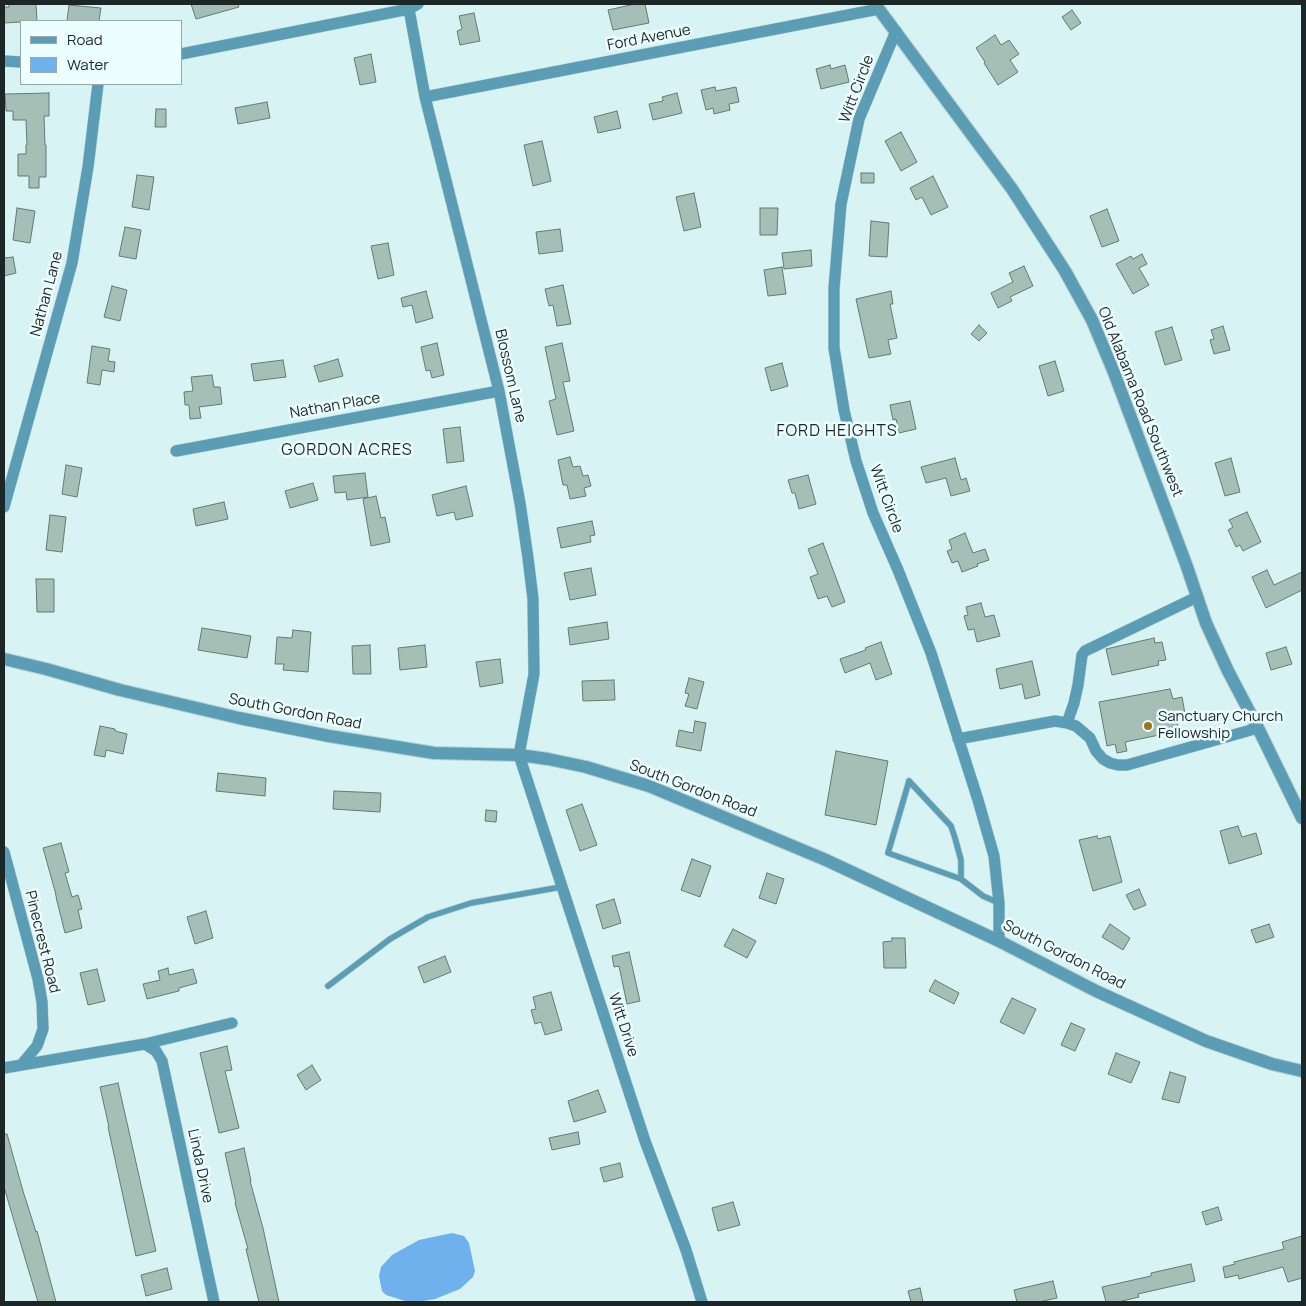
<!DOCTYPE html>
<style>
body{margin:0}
#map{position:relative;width:1306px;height:1306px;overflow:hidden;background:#d7f3f4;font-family:Manrope,sans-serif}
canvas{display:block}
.frame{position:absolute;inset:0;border:5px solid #1c2627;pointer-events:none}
.legend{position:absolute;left:20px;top:20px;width:162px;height:65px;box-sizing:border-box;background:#edfefe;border:1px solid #99a8a8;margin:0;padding:6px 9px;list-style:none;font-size:15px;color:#1c2627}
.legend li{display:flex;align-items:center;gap:10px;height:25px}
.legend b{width:25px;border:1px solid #99a8a8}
</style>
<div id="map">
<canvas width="1306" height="1306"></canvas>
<div class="frame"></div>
<ul class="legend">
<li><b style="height:6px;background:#5a9db5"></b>Road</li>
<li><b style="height:14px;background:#6eb1ec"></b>Water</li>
</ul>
</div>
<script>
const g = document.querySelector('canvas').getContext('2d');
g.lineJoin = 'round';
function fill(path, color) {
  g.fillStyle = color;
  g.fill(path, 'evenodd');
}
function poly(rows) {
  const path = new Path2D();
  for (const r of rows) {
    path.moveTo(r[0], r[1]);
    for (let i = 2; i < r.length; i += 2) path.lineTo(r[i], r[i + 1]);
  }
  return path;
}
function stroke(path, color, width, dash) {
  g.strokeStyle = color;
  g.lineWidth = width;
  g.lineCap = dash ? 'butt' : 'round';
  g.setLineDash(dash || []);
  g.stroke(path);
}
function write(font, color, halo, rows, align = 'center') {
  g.font = font + ' Manrope,sans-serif';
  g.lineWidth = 5;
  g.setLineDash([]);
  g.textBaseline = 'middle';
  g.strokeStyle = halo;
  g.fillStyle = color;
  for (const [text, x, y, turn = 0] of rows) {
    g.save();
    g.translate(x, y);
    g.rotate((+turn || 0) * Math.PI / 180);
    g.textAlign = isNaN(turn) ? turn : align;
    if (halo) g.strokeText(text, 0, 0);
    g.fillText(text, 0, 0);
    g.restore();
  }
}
fill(poly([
 [452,1233,464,1236,469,1243,475,1271,473,1277,460,1289,435,1299,423,1301,405,1301,386,1295,382,1291,379,1276,381,1267,392,1255,419,1240]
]), '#6eb1ec');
const building = poly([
 [9,4,36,4,37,21,4,23,4,7,9,7,9,4],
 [191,4,238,4,239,7,196,19,191,4],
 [635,4,645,4,649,23,613,30,608,10,635,4],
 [69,5,101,8,99,21,67,21,69,5],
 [1072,10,1081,23,1071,30,1062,17,1072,10],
 [474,13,480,41,460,45,457,31,462,29,459,16,474,13],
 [995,35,1001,45,1009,40,1019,54,1010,60,1018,72,998,85,984,63,985,62,976,48,995,35],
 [371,54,376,82,360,85,354,58,371,54],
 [830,65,831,69,845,65,849,82,821,89,816,69,830,65],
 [715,87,716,91,736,87,739,102,729,104,730,110,714,114,713,108,706,110,701,90,715,87],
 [49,93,49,116,44,116,45,145,46,145,46,177,39,177,39,188,29,188,29,176,18,176,18,154,26,154,26,145,27,145,26,120,13,120,13,111,6,111,5,94,49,93],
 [677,93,682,113,653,120,649,104,663,101,662,97,677,93],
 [267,102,270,118,238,124,235,108,267,102],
 [156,109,166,109,166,127,155,127,156,109],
 [617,111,621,128,598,133,594,117,617,111],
 [901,132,917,162,901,171,885,141,901,132],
 [542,141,551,181,533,186,524,145,542,141],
 [861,173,874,173,874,183,861,183,861,173],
 [137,175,154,177,149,210,132,207,137,175],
 [933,176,948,207,931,215,922,197,916,200,910,188,933,176],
 [694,193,701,227,684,231,676,197,694,193],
 [17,208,35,211,30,243,13,240,17,208],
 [760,208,778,208,777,235,760,235,760,208],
 [1107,209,1119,241,1102,247,1090,216,1107,209],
 [871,221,889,223,887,257,869,256,871,221],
 [125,227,141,230,136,259,119,256,125,227],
 [560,229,563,251,539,254,536,232,560,229],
 [388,243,394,275,378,279,371,246,388,243],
 [811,250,812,266,784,269,782,253,811,250],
 [1142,254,1147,264,1139,268,1149,285,1133,294,1116,264,1131,256,1133,259,1142,254],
 [13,257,16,273,4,276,4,258,13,257],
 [1024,266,1033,286,1010,297,1012,301,998,308,991,293,1013,282,1009,273,1024,266],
 [782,267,786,294,768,296,764,270,782,267],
 [563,285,571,324,557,326,553,305,549,306,545,289,563,285],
 [112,286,127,290,120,321,104,317,112,286],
 [426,291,433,318,416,323,412,305,403,307,401,298,426,291],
 [891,291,893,304,890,304,897,338,888,340,891,354,869,358,856,299,891,291],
 [979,325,987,333,979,341,971,334,979,325],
 [1223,326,1230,350,1214,354,1210,340,1214,339,1211,330,1223,326],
 [1172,327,1182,360,1165,365,1155,332,1172,327],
 [437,343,444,375,432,378,430,370,426,371,421,347,437,343],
 [562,343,570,381,563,382,574,431,557,435,549,401,556,399,545,347,562,343],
 [92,346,110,349,108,361,115,362,114,372,102,370,100,385,87,383,92,346],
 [338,359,343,376,319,382,314,366,338,359],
 [283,360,286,377,254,381,251,364,283,360],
 [1055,361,1064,391,1048,396,1039,366,1055,361],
 [782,363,788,386,771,391,765,368,782,363],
 [212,375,214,387,220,387,222,404,199,407,201,418,190,419,189,405,185,405,184,392,193,391,191,377,212,375],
 [910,401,916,429,899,433,896,419,893,420,890,405,910,401],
 [460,427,464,461,447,463,443,429,460,427],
 [570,457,573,467,580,466,583,476,588,475,591,486,584,488,586,496,570,499,567,485,563,485,558,460,570,457],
 [955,458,961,480,966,478,970,491,951,496,946,478,926,483,921,467,955,458],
 [1231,458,1240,492,1225,496,1215,463,1231,458],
 [66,465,82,468,77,497,62,494,66,465],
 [365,473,368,497,347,500,346,492,335,493,333,476,365,473],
 [808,475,816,504,799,509,795,493,792,493,788,480,808,475],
 [313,483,318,500,290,508,285,491,313,483],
 [466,486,473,516,456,520,454,512,437,516,432,495,466,486],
 [376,496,381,518,385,517,390,542,371,546,363,499,376,496],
 [224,502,228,519,196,526,193,509,224,502],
 [1247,512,1261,542,1243,551,1240,545,1236,547,1228,530,1233,527,1229,520,1247,512],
 [50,515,66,517,62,552,46,550,50,515],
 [592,521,595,535,590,536,591,542,561,548,557,528,592,521],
 [965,533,973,553,985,549,989,560,977,564,978,566,962,572,958,561,952,563,947,551,952,549,949,540,965,533],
 [823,543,845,602,832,607,827,596,818,599,810,577,818,574,808,549,823,543],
 [591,568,596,595,570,600,564,573,591,568],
 [1267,570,1274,585,1302,572,1302,590,1266,608,1252,577,1267,570],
 [36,579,54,579,54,612,37,612,36,579],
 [981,603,985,617,994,615,1000,636,977,642,974,629,968,630,964,616,968,615,966,607,981,603],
 [607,622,609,639,570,645,568,628,607,622],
 [202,628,251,636,247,658,198,650,202,628],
 [293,630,311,632,308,672,283,670,284,664,275,664,277,637,292,638,293,630],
 [1154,638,1155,643,1162,642,1166,660,1158,661,1159,665,1112,675,1106,649,1154,638],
 [881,642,892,674,876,680,870,663,845,673,840,659,866,650,865,648,881,642],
 [370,645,371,674,353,674,352,646,370,645],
 [425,645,427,667,400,670,398,648,425,645],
 [1286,647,1292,664,1271,670,1266,653,1286,647],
 [500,659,503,683,480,687,476,662,500,659],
 [1032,661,1040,695,1025,699,1022,684,1000,689,996,669,1032,661],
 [689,678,704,682,697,709,685,706,689,694,685,693,689,678],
 [614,680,615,700,583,701,582,681,614,680],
 [1170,689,1173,699,1182,697,1186,719,1177,722,1179,731,1125,742,1127,751,1117,753,1115,744,1107,746,1099,702,1170,689],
 [695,721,706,723,701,751,676,746,679,730,693,733,695,721],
 [100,726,115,729,115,731,127,734,123,754,106,750,105,757,94,755,100,726],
 [836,751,888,761,876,825,825,815,836,751],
 [218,773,266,778,265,796,216,791,218,773],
 [334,791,381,793,380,812,333,809,334,791],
 [582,804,597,845,580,851,566,810,582,804],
 [486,810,497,811,496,822,485,821,486,810],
 [1238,826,1242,837,1256,833,1262,854,1229,864,1220,831,1238,826],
 [1097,836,1098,839,1110,836,1122,882,1093,891,1079,840,1097,836],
 [61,843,69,872,65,873,72,897,78,895,82,909,78,910,82,928,65,933,57,901,55,891,43,848,61,843],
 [692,859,711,866,700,897,681,890,692,859],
 [767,873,784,879,776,904,759,898,767,873],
 [1139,889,1146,905,1134,910,1126,895,1139,889],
 [614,899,621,923,603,929,596,905,614,899],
 [206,911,213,938,195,944,187,917,206,911],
 [1110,924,1130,938,1123,950,1102,937,1110,924],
 [1269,924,1274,937,1256,943,1251,930,1269,924],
 [733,929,756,941,747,958,724,946,733,929],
 [892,938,905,938,906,968,884,968,883,942,892,941,892,938],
 [629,952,640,1001,627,1004,619,966,614,967,612,956,629,952],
 [445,956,451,972,424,983,418,967,445,956],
 [168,968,169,975,193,969,197,983,179,988,179,991,147,999,143,984,160,980,158,971,168,968],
 [97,969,105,1001,88,1005,80,973,97,969],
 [935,980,959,993,954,1004,929,991,935,980],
 [551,992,562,1030,545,1035,541,1022,535,1024,531,1010,536,1009,533,997,551,992],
 [1012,998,1036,1009,1024,1034,1000,1022,1012,998],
 [1071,1023,1085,1029,1075,1051,1061,1045,1071,1023],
 [227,1046,232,1070,225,1071,239,1128,219,1133,200,1053,227,1046],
 [1116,1053,1140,1062,1131,1083,1108,1074,1116,1053],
 [312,1065,321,1080,306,1090,297,1075,312,1065],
 [1170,1072,1186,1077,1179,1103,1162,1099,1170,1072],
 [118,1083,156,1251,136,1256,108,1127,109,1127,100,1087,118,1083],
 [598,1090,606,1112,574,1122,568,1101,598,1090],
 [578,1132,580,1144,552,1150,549,1138,578,1132],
 [4,1134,7,1134,23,1191,36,1232,37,1231,56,1302,38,1302,4,1187,4,1134],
 [244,1148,251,1181,250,1181,263,1228,279,1302,259,1302,246,1249,248,1249,235,1203,236,1203,225,1153,244,1148],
 [620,1163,623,1177,604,1182,600,1168,620,1163],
 [733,1202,740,1225,718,1231,712,1208,733,1202],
 [1218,1207,1222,1220,1206,1225,1202,1212,1218,1207],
 [1302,1236,1302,1278,1288,1282,1283,1267,1239,1279,1238,1275,1225,1278,1223,1267,1235,1264,1234,1262,1284,1249,1282,1242,1302,1236],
 [1191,1264,1195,1281,1138,1294,1139,1297,1118,1302,1106,1302,1102,1287,1151,1276,1151,1273,1191,1264],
 [167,1268,172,1289,146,1296,141,1275,167,1268],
 [1053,1281,1057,1298,1039,1302,1017,1302,1014,1290,1053,1281],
 [920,1288,923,1302,911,1302,908,1291,920,1288]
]);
fill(building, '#a5beb6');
stroke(building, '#647b73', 1);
const service = poly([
 [961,879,961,860,955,838,951,826,909,781,888,853,961,879,983,896,999,903],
 [328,986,390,939,428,917,471,903,561,887]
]);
const minor = poly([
 [409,9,425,97,499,391,520,503,528,558,533,599,534,674,519,755,645,1141,686,1250,702,1302],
 [896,31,859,119,841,204,834,288,834,348,844,410,856,461,873,513,898,570,931,653,978,800,994,856,999,903,999,941],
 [181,54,409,9,418,4],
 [4,61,21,62],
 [425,97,879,9],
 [176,451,499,391],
 [4,507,72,263,88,167,98,84],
 [1067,723,1074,703,1078,685,1082,655,1085,651,1197,597],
 [958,739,1055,721,1067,723,1076,726,1090,738,1096,751,1103,759,1110,763,1118,765,1127,765,1258,728],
 [4,852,38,979,42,1002,43,1029,37,1046,22,1064],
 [145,1044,156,1051,162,1061,214,1302],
 [4,1068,145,1044,232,1023]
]);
const tertiary = poly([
 [875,4,1012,189,1065,271,1092,320,1113,370,1186,564,1206,623,1228,671,1258,728,1302,818],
 [4,659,46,669,120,690,239,718,329,736,434,753,519,755,548,759,586,767,649,786,826,860,999,941,1096,991,1206,1041,1272,1064,1302,1071]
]);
stroke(service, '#b5cecf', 7);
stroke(minor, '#b5cecf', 12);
stroke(tertiary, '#b5cecf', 14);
stroke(service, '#5a9db5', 5.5);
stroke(minor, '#5a9db5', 11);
stroke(tertiary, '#5a9db5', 12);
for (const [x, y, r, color] of [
 [1148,726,5,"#a07224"]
]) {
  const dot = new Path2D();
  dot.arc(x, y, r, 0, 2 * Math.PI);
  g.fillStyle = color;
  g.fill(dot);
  stroke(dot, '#edfefe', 2);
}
write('15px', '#1c2627', '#edfefe', [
 ["Ford Avenue",649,38,-11],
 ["Witt Circle",857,89,-69],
 ["Nathan Lane",47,294,-75],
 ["Blossom Lane",510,376,77],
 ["Old Alabama Road Southwest",1140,402,68],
 ["Nathan Place",335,406,-10],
 ["Witt Circle",886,499,70],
 ["South Gordon Road",295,712,11],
 ["South Gordon Road",693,789,21],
 ["Pinecrest Road",42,942,76],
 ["South Gordon Road",1064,955,27],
 ["Witt Drive",623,1025,72],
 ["Linda Drive",200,1166,78]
]);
write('15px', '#1c2627', '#edfefe', [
 ["Sanctuary Church",1158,717],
 ["Fellowship",1158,734]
], 'left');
g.letterSpacing = '1px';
write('16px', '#1c2627', '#edfefe', [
 ["FORD HEIGHTS",837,432],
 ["GORDON ACRES",347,451]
]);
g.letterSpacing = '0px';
</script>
